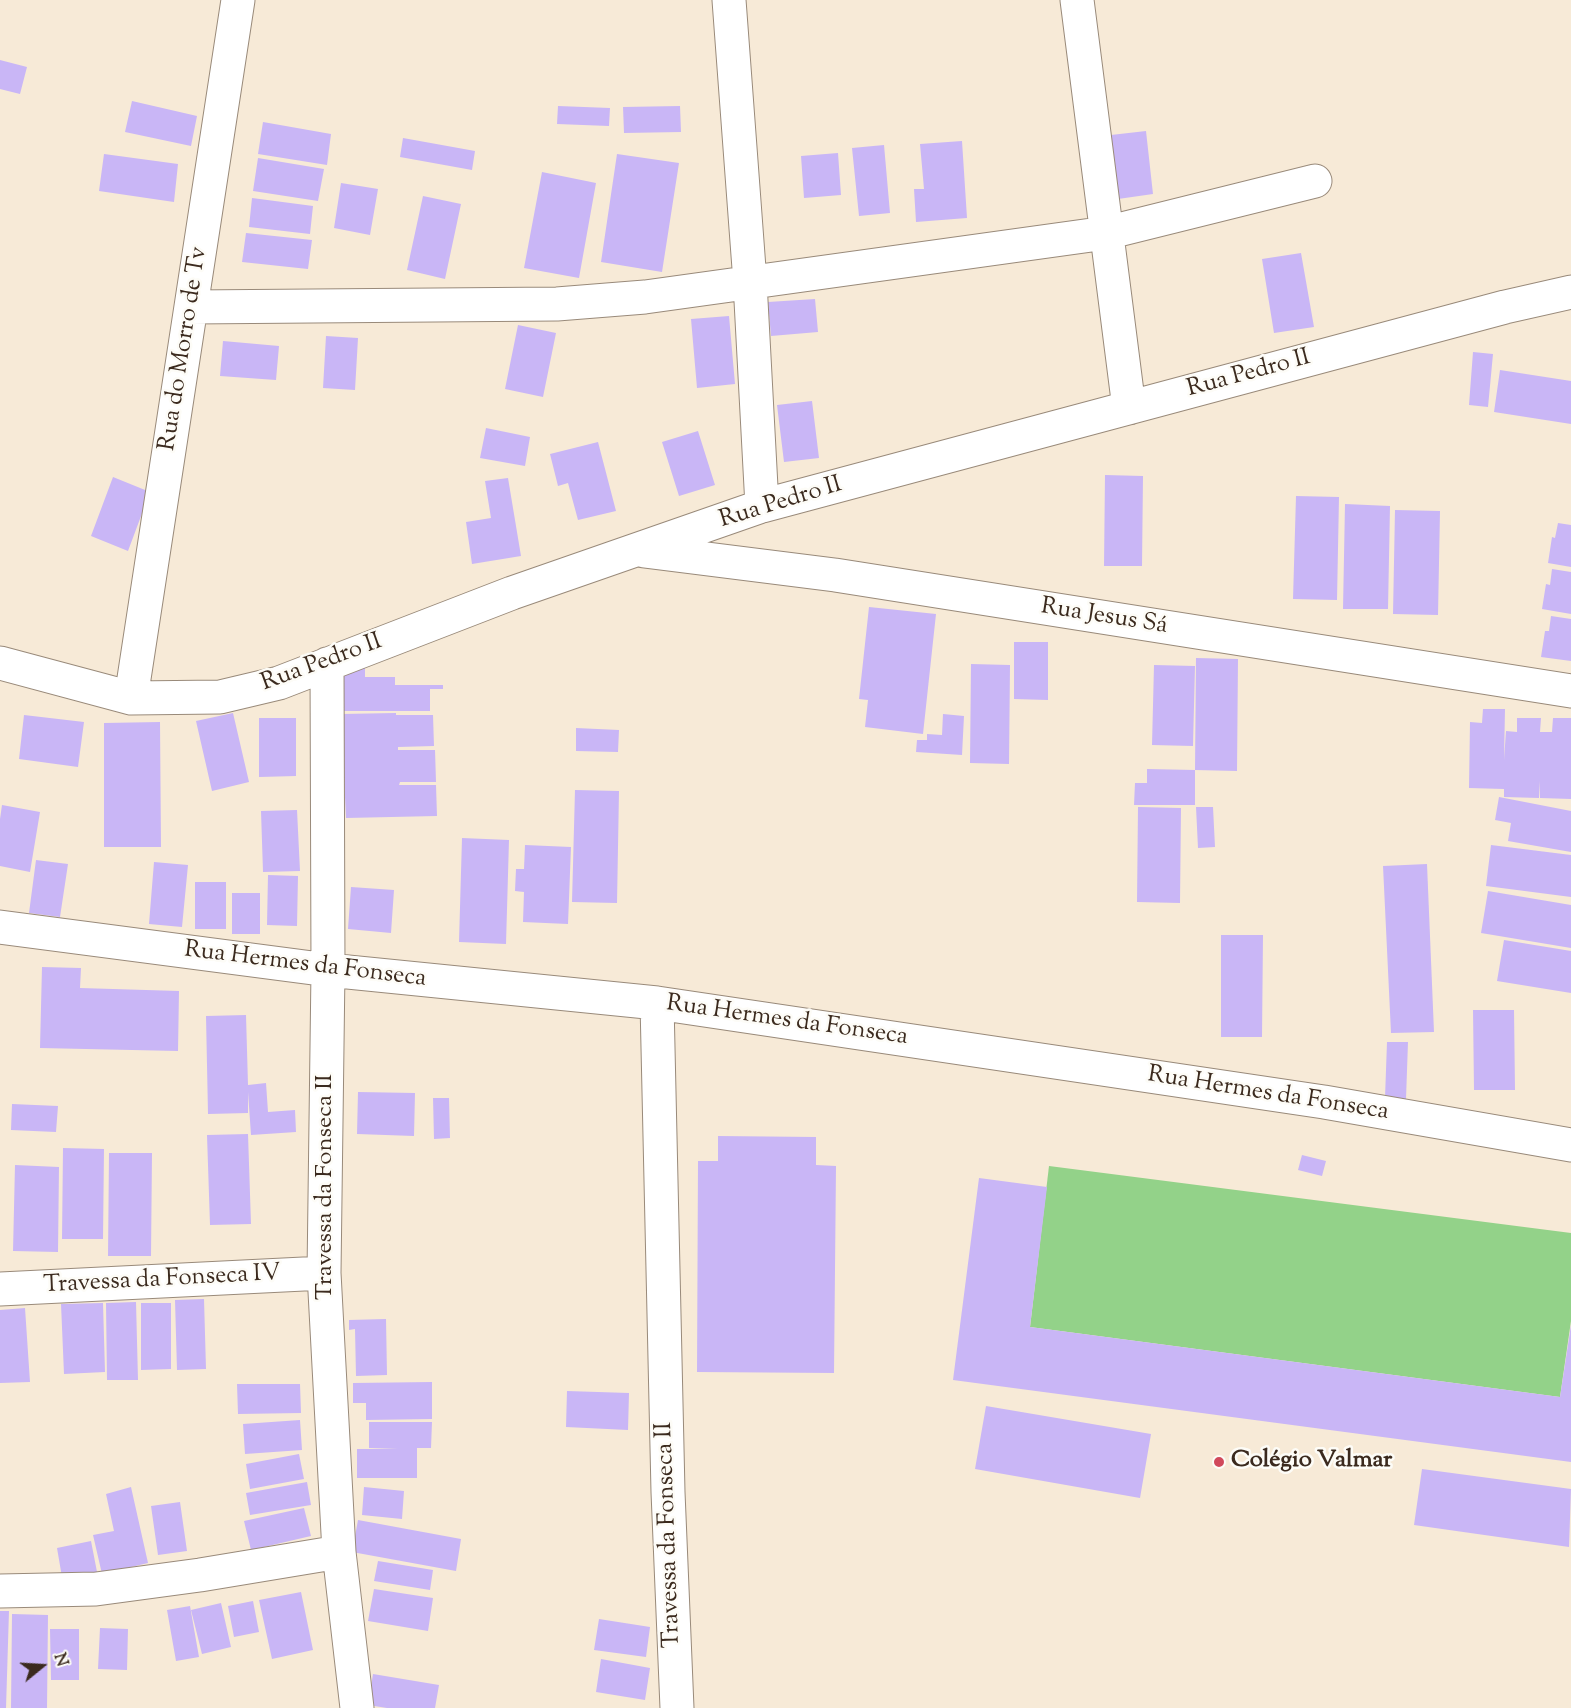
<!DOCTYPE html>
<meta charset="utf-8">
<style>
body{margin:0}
#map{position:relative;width:1571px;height:1708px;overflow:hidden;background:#f7ead7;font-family:"Sorts Mill Goudy",serif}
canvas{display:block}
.north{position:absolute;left:12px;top:1636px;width:60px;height:60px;-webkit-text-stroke:4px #fdfcf7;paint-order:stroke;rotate:72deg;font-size:16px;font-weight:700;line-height:24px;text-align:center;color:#3b2a1e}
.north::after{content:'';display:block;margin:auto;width:21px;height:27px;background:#3b2a1e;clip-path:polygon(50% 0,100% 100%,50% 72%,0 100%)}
</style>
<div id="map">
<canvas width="1571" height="1708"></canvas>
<div class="north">N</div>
</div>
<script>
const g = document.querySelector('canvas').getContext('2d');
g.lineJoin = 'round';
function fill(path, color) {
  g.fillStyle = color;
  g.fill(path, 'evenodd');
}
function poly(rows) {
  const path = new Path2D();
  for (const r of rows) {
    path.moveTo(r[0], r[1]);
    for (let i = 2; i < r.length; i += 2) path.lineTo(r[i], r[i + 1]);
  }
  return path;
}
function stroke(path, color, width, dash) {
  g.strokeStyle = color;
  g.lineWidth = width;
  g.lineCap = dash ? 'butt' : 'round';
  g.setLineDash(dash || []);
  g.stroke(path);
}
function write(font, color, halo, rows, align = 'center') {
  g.font = font + ' "Sorts Mill Goudy",serif';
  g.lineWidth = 5;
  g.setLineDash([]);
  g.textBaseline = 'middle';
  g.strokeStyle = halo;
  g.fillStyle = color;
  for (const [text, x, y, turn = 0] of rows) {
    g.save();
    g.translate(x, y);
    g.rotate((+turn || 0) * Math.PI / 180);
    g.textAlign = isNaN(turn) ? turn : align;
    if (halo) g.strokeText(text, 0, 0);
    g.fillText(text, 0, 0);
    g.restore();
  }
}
fill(poly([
 [1049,1166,1571,1233,1571,1321,1560,1397,1030,1327]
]), '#93d289');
fill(poly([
 [0,60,27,67,20,94,0,89],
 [132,101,197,116,191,146,125,132],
 [558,106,610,108,609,126,557,124],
 [680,106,681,132,624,133,623,107],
 [263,122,331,134,327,165,258,154],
 [1146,131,1153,194,1118,199,1111,135],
 [403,138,475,151,472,170,400,157],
 [962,141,967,218,916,222,914,189,924,189,920,144],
 [884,145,890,213,859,216,852,148],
 [838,153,841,195,804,198,801,156],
 [104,154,178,164,174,202,99,191],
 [617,154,679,163,662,272,601,262],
 [258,158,324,169,318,201,253,191],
 [542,172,596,183,579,278,524,268],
 [341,183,378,189,370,235,334,228],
 [423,196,461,204,445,279,407,270],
 [252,198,313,206,310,234,249,227],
 [246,233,312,240,308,269,242,262],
 [1301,253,1314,327,1274,333,1262,259],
 [815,299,818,332,771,336,768,302],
 [729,316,735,384,697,388,691,319],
 [518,325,556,333,543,397,505,389],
 [326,336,358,338,355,390,323,388],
 [223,341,279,346,276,380,220,376],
 [1473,352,1493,354,1488,407,1469,405],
 [1500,370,1571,381,1571,424,1494,412],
 [812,401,819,458,784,462,777,405],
 [486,428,530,437,525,466,480,458],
 [698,431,715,485,679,496,662,442],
 [598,442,616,511,578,520,568,483,558,486,550,454],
 [1105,475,1143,476,1142,566,1104,566],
 [113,477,150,492,128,551,91,536],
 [508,478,521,556,472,564,466,522,491,518,485,481],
 [1296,496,1339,497,1337,600,1293,599],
 [1345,504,1390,506,1388,609,1343,609],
 [1395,510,1440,511,1438,615,1393,614],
 [1558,523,1571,525,1571,567,1548,563,1552,537,1555,538],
 [1552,569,1571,572,1571,614,1542,609,1546,584,1550,585],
 [869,607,936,614,923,734,865,727,868,700,859,699],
 [1551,616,1571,619,1571,661,1541,657,1545,631,1549,631],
 [1014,642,1048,642,1048,700,1014,699],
 [1196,658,1238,659,1237,771,1195,770],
 [971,664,1010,665,1009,764,970,763],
 [365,665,365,677,395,677,395,685,443,685,443,689,430,689,430,711,339,711,339,674],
 [1154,665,1195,666,1193,746,1152,745],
 [1483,709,1505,709,1504,760,1506,731,1517,732,1517,718,1541,718,1540,732,1552,732,1553,718,1571,718,1571,799,1540,798,1540,781,1539,798,1504,797,1504,789,1469,788,1470,722,1482,723],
 [233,713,249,782,212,791,196,721],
 [396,713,396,715,433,715,434,746,398,747,398,750,435,750,436,782,400,782,399,785,436,785,437,816,346,818,341,714],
 [943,714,964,716,962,755,916,752,917,740,927,740,927,734,942,735],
 [24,715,84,722,78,767,19,759],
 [259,718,296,718,296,776,259,777],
 [160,722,161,847,104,847,104,723],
 [576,728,619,730,618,752,576,751],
 [1147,769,1195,770,1195,805,1134,805,1135,783,1147,783],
 [575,790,619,791,617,903,572,902],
 [1499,797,1571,811,1571,852,1508,841,1511,823,1495,820],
 [2,805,40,812,30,872,0,866,0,819],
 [1138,807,1181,808,1180,903,1137,902],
 [1196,807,1213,807,1215,847,1198,848],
 [297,810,300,871,263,872,261,811],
 [462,838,509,840,506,944,459,942],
 [525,845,571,847,568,924,523,922,524,892,515,891,516,869,524,869],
 [1491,845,1571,855,1571,897,1486,886],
 [36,860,68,864,60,917,29,913],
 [154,862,188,865,182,927,149,924],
 [1427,864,1434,1032,1391,1033,1383,866],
 [268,875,298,876,297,926,267,925],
 [195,882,226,882,226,929,195,929],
 [351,887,394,890,391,933,348,929],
 [1488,891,1571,905,1571,948,1481,933],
 [232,893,260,893,260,934,232,934],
 [1221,935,1263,935,1262,1037,1221,1037],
 [1504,940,1571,951,1571,993,1497,981],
 [42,967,81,968,80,988,179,991,178,1051,40,1048],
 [1473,1010,1514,1010,1515,1090,1474,1090],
 [246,1015,248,1085,266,1083,268,1112,295,1110,296,1132,251,1135,248,1092,248,1113,208,1114,206,1016],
 [1387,1042,1408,1042,1406,1099,1385,1098],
 [358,1092,415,1093,414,1136,357,1134],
 [433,1098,449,1098,450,1138,434,1139],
 [12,1104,58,1106,56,1132,11,1130],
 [248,1134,251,1224,210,1225,207,1135],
 [718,1136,816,1137,816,1165,836,1166,834,1373,697,1372,698,1161,718,1161],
 [63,1148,104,1149,103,1239,62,1239],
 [109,1153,152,1153,151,1256,108,1256],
 [1302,1155,1326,1161,1322,1176,1298,1170],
 [15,1165,59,1167,58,1252,13,1251],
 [979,1178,1047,1187,1030,1327,1560,1397,1571,1325,1571,1462,953,1380],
 [204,1299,206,1369,177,1370,175,1300],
 [136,1302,138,1380,107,1380,106,1303],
 [103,1303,105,1372,64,1374,61,1304],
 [141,1303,171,1303,171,1369,141,1370],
 [25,1308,30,1382,0,1383,0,1310],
 [386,1319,387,1375,356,1376,355,1329,349,1330,349,1320],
 [432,1382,432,1419,366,1420,366,1403,353,1403,353,1383],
 [237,1384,300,1384,301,1413,238,1414],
 [567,1391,629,1393,628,1430,566,1427],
 [986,1406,1151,1434,1140,1498,975,1469],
 [300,1420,302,1450,245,1454,243,1424],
 [369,1422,432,1422,431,1448,417,1448,417,1478,357,1478,357,1449,398,1449,369,1448],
 [299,1454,304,1479,250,1489,246,1464],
 [1422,1469,1571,1489,1569,1547,1414,1525],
 [307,1482,311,1505,250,1515,246,1493],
 [131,1487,148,1563,102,1574,93,1535,114,1531,106,1494],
 [364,1487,404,1491,402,1519,362,1515],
 [180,1502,187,1551,158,1555,151,1506],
 [304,1508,311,1536,251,1550,244,1521],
 [358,1520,461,1539,456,1571,352,1552],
 [91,1541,98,1577,63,1583,57,1548],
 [378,1561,433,1570,430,1590,374,1581],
 [374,1589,433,1598,428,1631,368,1621],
 [301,1592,313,1650,272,1659,259,1600],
 [253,1601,259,1632,234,1637,228,1606],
 [221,1603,231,1647,202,1654,191,1610],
 [190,1606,199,1657,176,1661,167,1610],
 [0,1611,9,1611,6,1708,0,1708],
 [12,1614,48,1615,47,1708,11,1708],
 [599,1619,650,1627,646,1657,594,1650],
 [100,1628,128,1629,127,1670,98,1669],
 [50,1629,79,1629,79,1680,51,1680],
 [601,1659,650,1668,645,1700,596,1692],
 [373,1674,439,1685,435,1708,387,1708,368,1705]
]), '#c9b6f6');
const minor = poly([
 [729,0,750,282,762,506],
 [1077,0,1129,408],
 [191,307,557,304,645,297,1106,233,1315,181],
 [644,551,835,575,1571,691],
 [0,663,131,698,220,697,279,683,512,593,762,506,1505,307,1571,292],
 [327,664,328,970,324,1273,339,1552,357,1708],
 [131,698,238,0],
 [0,927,328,970,657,1003,1324,1102,1571,1145],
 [657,1003,668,1492,677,1708],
 [0,1289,324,1273],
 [0,1591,96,1589,200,1575,339,1552]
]);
stroke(minor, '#998a7a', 35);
stroke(minor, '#fff', 33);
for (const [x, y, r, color] of [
 [1219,1462,6,"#d1495b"]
]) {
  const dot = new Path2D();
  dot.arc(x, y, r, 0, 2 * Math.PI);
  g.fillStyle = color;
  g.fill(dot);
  stroke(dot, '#fdfcf7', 2);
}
write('24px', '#3b2a1e', '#fdfcf7', [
 ["Rua do Morro de Tv",185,349,-81],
 ["Rua Pedro II",1249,375,-15],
 ["Rua Pedro II",781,504,-17],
 ["Rua Jesus Sá",1104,618,9],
 ["Rua Pedro II",322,664,-20],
 ["Rua Hermes da Fonseca",305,966,7],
 ["Rua Hermes da Fonseca",787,1022,8],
 ["Rua Hermes da Fonseca",1268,1095,9],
 ["Travessa da Fonseca II",327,1187,-90],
 ["Travessa da Fonseca IV",162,1281,-3],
 ["Travessa da Fonseca II",670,1535,-92]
]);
write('bold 24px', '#3b2a1e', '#fdfcf7', [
 ["Colégio Valmar",1231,1462]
], 'left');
</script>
